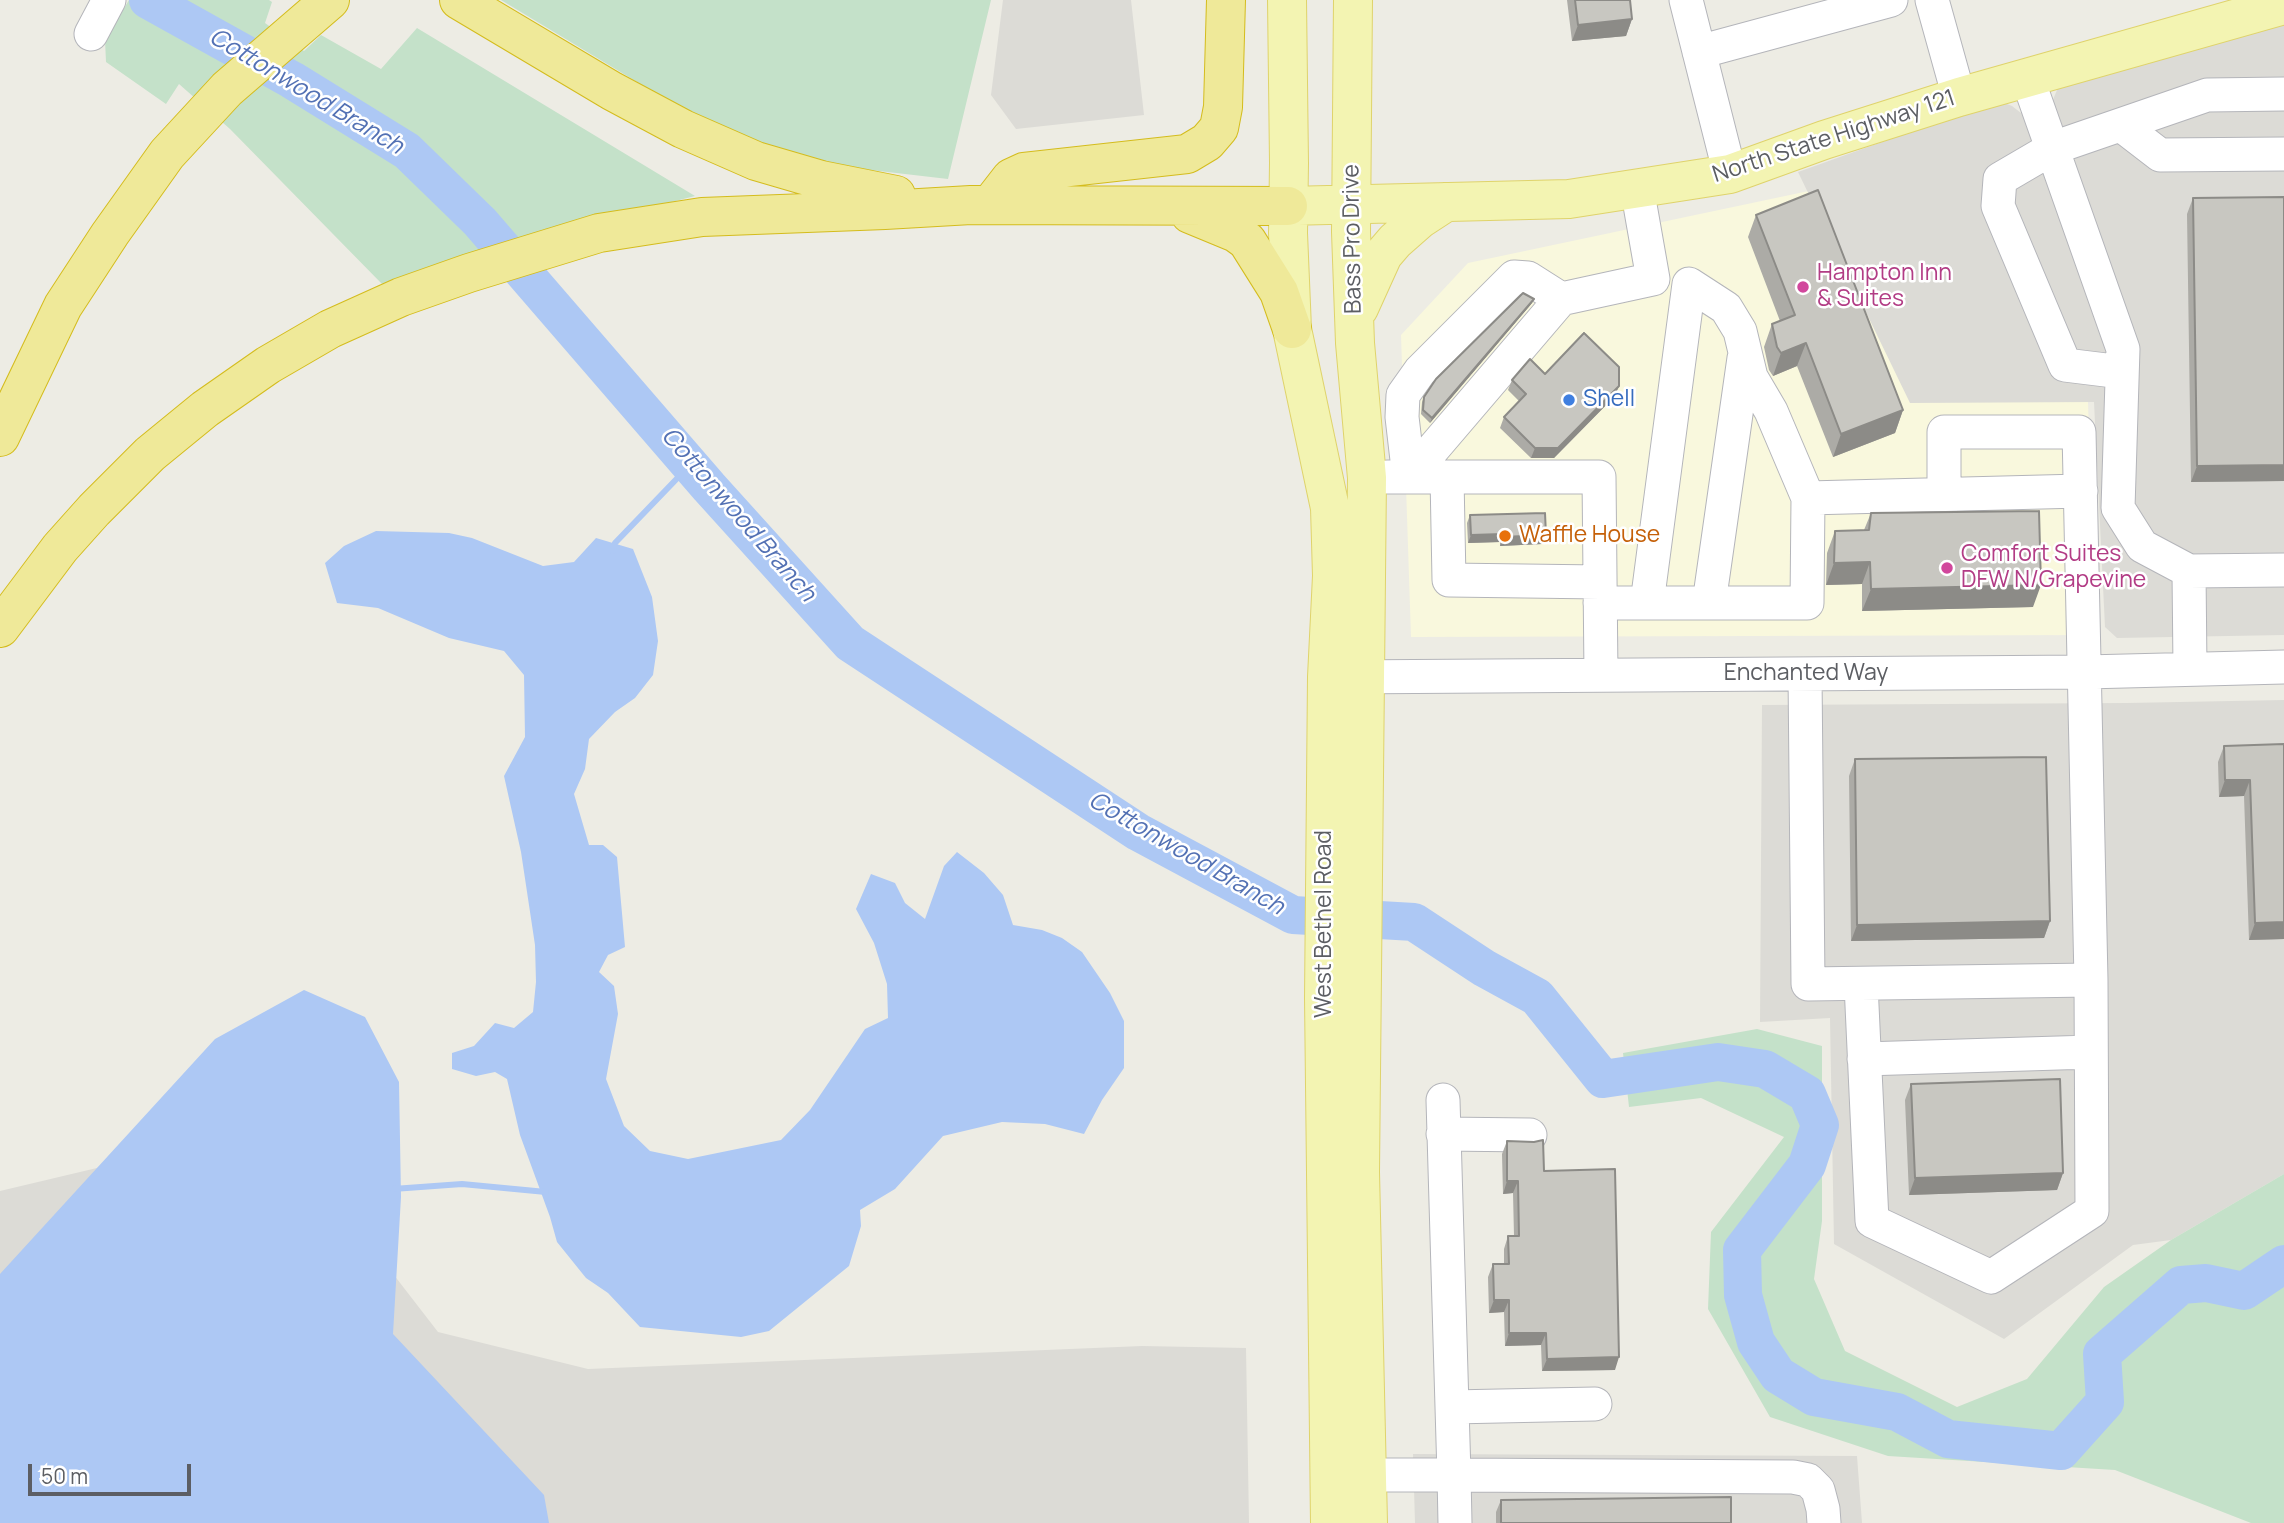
<!DOCTYPE html>
<style>
body{margin:0}
#map{position:relative;width:2284px;height:1523px;overflow:hidden;background:#edece4;font-family:Manrope,sans-serif}
canvas{display:block}
.scale{position:absolute;left:28px;top:1464px;width:163px;height:32px;box-sizing:border-box;border:4px solid #5c5e63;border-top:0;padding-left:9px;font-size:21px;line-height:24px;white-space:nowrap;color:#5c5e63;-webkit-text-stroke:5px #fff;paint-order:stroke}
</style>
<div id="map">
<canvas width="2284" height="1523"></canvas>
<div class="scale">50 m</div>
</div>
<script>
const g = document.querySelector('canvas').getContext('2d');
g.lineJoin = 'round';
function fill(path, color) {
  g.fillStyle = color;
  g.fill(path, 'evenodd');
}
function poly(rows) {
  const path = new Path2D();
  for (const r of rows) {
    path.moveTo(r[0], r[1]);
    for (let i = 2; i < r.length; i += 2) path.lineTo(r[i], r[i + 1]);
  }
  return path;
}
function stroke(path, color, width, dash) {
  g.strokeStyle = color;
  g.lineWidth = width;
  g.lineCap = dash ? 'butt' : 'round';
  g.setLineDash(dash || []);
  g.stroke(path);
}
function write(font, color, halo, rows, align = 'center') {
  g.font = font + ' Manrope,sans-serif';
  g.lineWidth = 5;
  g.setLineDash([]);
  g.textBaseline = 'middle';
  g.strokeStyle = halo;
  g.fillStyle = color;
  for (const [text, x, y, turn = 0] of rows) {
    g.save();
    g.translate(x, y);
    g.rotate((+turn || 0) * Math.PI / 180);
    g.textAlign = isNaN(turn) ? turn : align;
    if (halo) g.strokeText(text, 0, 0);
    g.fillText(text, 0, 0);
    g.restore();
  }
}
fill(poly([
 [1823,188,1924,402,2088,402,2095,635,1411,637,1401,335,1468,263]
]), '#f9f8dd');
fill(poly([
 [1003,0,1131,0,1144,115,1016,129,991,95],
 [2284,14,2284,635,2117,638,2105,627,2094,402,1910,403,1798,172,1991,103,2002,102,2012,106,2021,113,2052,102,2060,83],
 [2284,700,2284,1174,2171,1240,2133,1245,2004,1339,1834,1244,1830,1018,1760,1022,1762,705,2127,703],
 [278,1125,438,1332,588,1369,1142,1346,1246,1348,1249,1523,0,1523,0,1191],
 [1413,1454,1857,1456,1862,1523,1415,1523]
]), '#dcdbd6');
fill(poly([
 [129,0,269,0,272,2,265,23,304,51,321,35,381,69,417,28,695,196,598,221,382,284,230,129,179,84,166,104,106,62,105,40],
 [501,0,991,0,948,179,793,161,720,132],
 [1757,1029,1822,1046,1822,1221,1814,1279,1845,1351,1957,1407,2027,1379,2104,1287,2171,1240,2284,1174,2284,1523,2251,1523,2115,1470,1888,1456,1770,1417,1708,1309,1711,1232,1784,1137,1701,1098,1629,1107,1623,1053]
]), '#c4e1c9');
fill(poly([
 [376,531,449,533,472,538,543,566,574,562,596,538,633,549,652,597,658,641,653,675,635,698,615,712,589,739,585,769,574,794,589,845,603,845,617,857,625,947,608,955,599,972,614,986,618,1014,606,1079,624,1126,650,1151,688,1159,781,1140,810,1110,865,1029,888,1018,887,984,874,943,856,909,871,874,895,883,905,903,925,919,944,866,957,852,984,873,1003,895,1013,925,1042,930,1062,938,1082,952,1110,993,1124,1021,1124,1068,1102,1100,1084,1134,1045,1124,1002,1122,943,1136,895,1189,860,1210,861,1226,849,1266,769,1331,741,1337,640,1327,608,1293,586,1278,557,1242,550,1217,520,1135,507,1079,495,1072,476,1076,452,1069,452,1053,474,1046,495,1023,514,1028,533,1012,536,982,535,945,521,852,504,776,525,737,524,675,504,651,449,638,378,608,337,603,325,563,344,546],
 [304,990,365,1017,399,1082,401,1197,393,1334,544,1495,549,1523,0,1523,0,1274,215,1039]
]), '#adc8f4');
stroke(poly([
 [613,551,615,543,690,465],
 [393,1189,462,1184,546,1192]
]), '#adc8f4', 6);
stroke(poly([
 [148,0,292,80,407,151,480,222,709,487,850,643,1138,832,1293,915,1414,922,1484,968,1537,997,1603,1079,1718,1062,1765,1069,1807,1094,1820,1125,1807,1165,1742,1250,1743,1295,1756,1342,1778,1375,1814,1397,1897,1412,1948,1439,2061,1451,2105,1402,2102,1354,2181,1285,2206,1283,2244,1291,2284,1264]
]), '#adc8f4', 38);
const minor = poly([
 [1686,0,1730,174],
 [1932,0,1959,97],
 [91,34,109,0],
 [1699,52,1891,0],
 [2027,77,2123,349,2118,508,2142,546,2189,571,2190,669],
 [2121,125,2160,155,2284,154],
 [2122,372,2065,365,1998,206,2000,179,2053,148,2207,95,2284,94],
 [1387,477,1599,477,1601,675],
 [1409,477,1402,417,1403,395,1420,371,1514,277,1528,278,1561,299,1653,279,1637,188],
 [1409,477,1561,299],
 [1447,477,1449,580,1600,582],
 [2189,571,2284,570],
 [1600,603,1807,603,1808,498,2081,491],
 [1647,603,1689,284,1726,308,1740,331,1751,377,1771,411,1808,498],
 [1709,603,1744,358],
 [1805,674,1808,984,2091,980,2079,432,1944,432,1944,494],
 [1340,677,2086,672,2284,667],
 [1861,984,1872,1221,1991,1277,2092,1211,2091,980],
 [1864,1059,2091,1052],
 [1443,1134,1530,1135],
 [1452,1407,1595,1404],
 [1367,1475,1454,1475,1443,1100],
 [1455,1523,1454,1475,1793,1477,1808,1480,1818,1490,1823,1509,1824,1523]
]);
const major = poly([
 [1287,0,1289,163,1288,233,1292,329,1330,508,1332,576,1327,677,1324,998,1330,1523],
 [1353,0,1351,232,1355,343,1367,478,1360,1172,1368,1523],
 [1288,206,1569,199,1730,174,1824,140,1959,97,2284,5],
 [1359,308,1383,255,1395,241,1420,219,1446,202]
]);
const highway = poly([
 [459,0,612,91,683,129,756,161,821,180,896,195],
 [990,205,1011,178,1024,172,1187,154,1207,142,1219,128,1223,107,1226,0],
 [1190,214,1236,233,1247,241,1279,292,1292,329],
 [0,437,63,306,110,234,167,154,227,89,330,0],
 [0,628,60,548,94,510,150,454,205,409,268,365,330,329,401,297,469,273,599,233,702,217,885,210,971,205,1288,206]
]);
stroke(minor, '#b4b5ba', 35);
stroke(major, '#dfd36b', 40);
stroke(highway, '#d4bc1d', 40);
stroke(minor, '#fff', 33);
stroke(major, '#f3f4b2', 38);
stroke(highway, '#efe999', 38);
fill(poly([
 [1567,0,1630,0,1632,19,1626,36,1572,41],
 [2193,198,2284,481,2191,482,2187,214],
 [1756,215,1903,410,1895,433,1833,457,1797,366,1773,376,1769,370,1764,347,1772,324,1780,321,1748,237],
 [1532,303,1430,423,1421,414,1422,402,1424,397],
 [1545,374,1615,396,1554,458,1531,458,1500,428,1504,417,1519,401,1508,390,1512,380],
 [1871,513,2033,607,1862,611,1862,584,1826,585,1827,553,1835,531,1864,530],
 [1470,515,1542,544,1500,546,1500,542,1468,543,1467,523],
 [2284,744,2284,939,2249,940,2244,796,2219,797,2218,762,2224,746],
 [1855,759,2050,921,2044,938,1851,941,1849,776],
 [1911,1084,2063,1173,2057,1190,1909,1195,1905,1100],
 [1507,1141,1544,1171,1615,1370,1542,1371,1541,1345,1505,1346,1504,1312,1489,1313,1488,1277,1493,1264,1504,1264,1504,1249,1508,1236,1514,1236,1513,1193,1503,1194,1502,1154],
 [1501,1500,1731,1523,1496,1523,1496,1512]
]), '#acaba6');
fill(poly([
 [1632,19,1626,36,1572,41,1578,25],
 [1534,299,1532,303,1430,423,1432,418],
 [1806,343,1797,366,1773,376,1781,353],
 [1619,386,1615,396,1554,458,1531,458,1535,448],
 [1903,410,1895,433,1833,457,1841,434],
 [2284,465,2284,481,2191,482,2197,466],
 [1503,534,1500,542,1468,543,1471,535],
 [1546,535,1542,544,1500,546,1503,537],
 [1870,562,1862,584,1826,585,1834,563],
 [2041,585,2033,607,1862,611,1871,589],
 [2225,780,2250,780,2244,796,2219,797],
 [2050,921,2044,938,1851,941,1857,925],
 [2284,922,2284,939,2249,940,2255,923],
 [2063,1173,2057,1190,1909,1195,1915,1178],
 [1507,1181,1518,1181,1513,1193,1503,1194],
 [1494,1300,1509,1300,1504,1312,1489,1313],
 [1509,1333,1546,1333,1541,1345,1505,1346],
 [1619,1357,1615,1370,1542,1371,1547,1359]
]), '#8c8b87');
const building = poly([
 [1575,0,1630,0,1632,19,1578,25,1575,0],
 [1818,190,1903,410,1841,434,1806,343,1781,353,1777,347,1772,324,1795,315,1756,215,1818,190],
 [2284,197,2284,465,2197,466,2193,198,2284,197],
 [1523,293,1534,299,1432,418,1423,410,1424,397,1436,379,1523,293],
 [1584,333,1619,367,1619,386,1558,448,1535,448,1504,417,1526,394,1512,380,1530,359,1545,374,1584,333],
 [2039,511,2041,585,1871,589,1870,562,1834,563,1835,531,1869,530,1871,513,2039,511],
 [1545,513,1546,535,1503,537,1503,534,1471,535,1470,515,1545,513],
 [2284,744,2284,922,2255,923,2250,780,2225,780,2224,746,2284,744],
 [2046,757,2050,921,1857,925,1855,759,2046,757],
 [2060,1079,2063,1173,1915,1178,1911,1084,2060,1079],
 [1543,1140,1544,1171,1615,1169,1619,1357,1547,1359,1546,1333,1509,1333,1509,1300,1494,1300,1493,1264,1509,1264,1508,1236,1519,1236,1518,1181,1507,1181,1507,1141,1534,1142,1543,1140],
 [1731,1497,1731,1523,1501,1523,1501,1500,1731,1497]
]);
fill(building, '#c8c7c1');
stroke(building, '#8c8b87', 2);
for (const [x, y, r, color] of [
 [1803,287,7,"#d1479c"],
 [1569,400,7,"#3f7fe0"],
 [1505,536,7,"#e8710a"],
 [1947,568,7,"#d1479c"]
]) {
  const dot = new Path2D();
  dot.arc(x, y, r, 0, 2 * Math.PI);
  g.fillStyle = color;
  g.fill(dot);
  stroke(dot, '#fff', 2.5);
}
write('23px', '#5c5e63', '#fff', [
 ["North State Highway 121",1834,137,-18],
 ["Bass Pro Drive",1353,239,-91],
 ["Enchanted Way",1806,674],
 ["West Bethel Road",1325,924,-90]
]);
write('23px', '#b23c85', '#fff', [
 ["Hampton Inn",1817,274],
 ["& Suites",1817,300],
 ["Comfort Suites",1961,555],
 ["DFW N/Grapevine",1961,581]
], 'left');
write('23px', '#366cbe', '#fff', [
 ["Shell",1583,400]
], 'left');
write('23px', '#c56008', '#fff', [
 ["Waffle House",1519,536]
], 'left');
write('italic 24px', '#5371b4', '#fff', [
 ["Cottonwood Branch",306,92,31],
 ["Cottonwood Branch",738,515,49],
 ["Cottonwood Branch",1186,854,30]
]);
</script>
